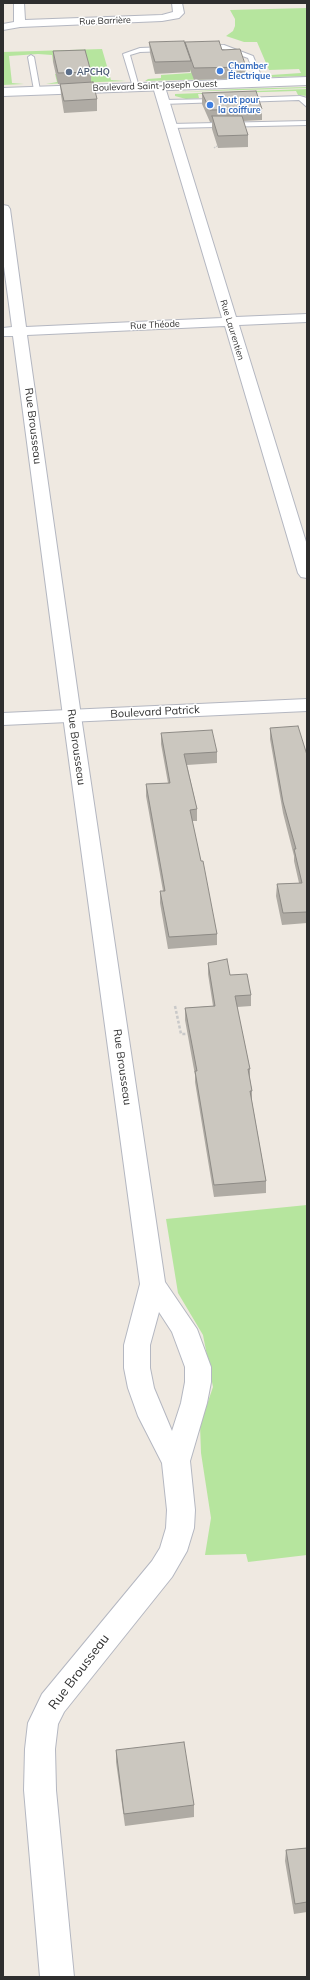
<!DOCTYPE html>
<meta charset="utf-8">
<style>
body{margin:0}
#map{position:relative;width:310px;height:1980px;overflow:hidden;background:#efe9e1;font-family:Mulish,sans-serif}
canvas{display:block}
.frame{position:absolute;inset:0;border:4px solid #2e2e2e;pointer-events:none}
</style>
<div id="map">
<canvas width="310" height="1980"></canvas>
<div class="frame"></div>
</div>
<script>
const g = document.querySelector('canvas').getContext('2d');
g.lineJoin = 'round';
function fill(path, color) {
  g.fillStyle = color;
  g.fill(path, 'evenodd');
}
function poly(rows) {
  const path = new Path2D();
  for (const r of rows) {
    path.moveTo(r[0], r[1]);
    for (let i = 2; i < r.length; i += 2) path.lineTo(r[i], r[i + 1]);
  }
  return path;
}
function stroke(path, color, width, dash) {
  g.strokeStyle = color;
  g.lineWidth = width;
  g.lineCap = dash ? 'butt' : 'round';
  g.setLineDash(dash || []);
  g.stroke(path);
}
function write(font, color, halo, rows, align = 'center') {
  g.font = font + ' Mulish,sans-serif';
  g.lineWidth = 3;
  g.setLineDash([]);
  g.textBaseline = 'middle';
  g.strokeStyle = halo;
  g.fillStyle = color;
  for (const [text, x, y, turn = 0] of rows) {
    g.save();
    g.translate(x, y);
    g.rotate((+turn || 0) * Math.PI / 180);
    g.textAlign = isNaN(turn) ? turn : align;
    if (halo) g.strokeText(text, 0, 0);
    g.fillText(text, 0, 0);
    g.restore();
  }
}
fill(poly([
 [307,8,307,76,272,77,271,75,301,73,299,69,269,70,257,42,244,42,226,36,233,31,235,26,235,19,230,10],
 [102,49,111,80,126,81,46,84,57,82,55,74,68,73,85,61,53,62,52,55,38,54,9,56,12,83,24,84,3,85,3,52],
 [188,63,246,76,250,78,145,81,148,79,161,78,161,75,191,73],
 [307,87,307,88,178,92,238,89],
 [307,89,307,96,298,95,296,91,198,94,199,98,186,99,175,96,175,94],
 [307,1205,307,1555,248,1562,246,1554,205,1555,211,1518,201,1453,200,1425,213,1387,203,1335,178,1293,166,1219]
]), '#b6e59e');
const lane = poly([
 [224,45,253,56,264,83,263,84,258,83,248,58,223,49,204,50,201,48,204,46,224,45],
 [140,48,167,47,170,49,167,51,140,52,130,55,139,87,136,89,133,87,123,54,140,48],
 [31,55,34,57,40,90,37,92,34,90,28,57,31,55],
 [300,96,307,98,307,107,299,100,241,102,237,100,241,98,300,96],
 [219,99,223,101,221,102,163,104,159,102,163,100,219,99],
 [307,121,307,125,171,128,167,126,171,124,307,121]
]);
const street = poly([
 [14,3,24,3,25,20,162,15,173,12,172,3,182,3,184,13,179,18,162,21,20,27,3,30,3,24,14,22,14,3],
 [159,83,165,87,236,317,307,314,307,322,239,325,307,545,307,578,301,577,298,573,225,326,27,335,81,716,165,1282,197,1329,211,1367,211,1382,207,1403,190,1461,195,1510,194,1528,187,1551,172,1577,64,1712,58,1724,55,1749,56,1790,74,1977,40,1977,24,1790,25,1749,28,1723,42,1694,152,1561,160,1548,166,1528,167,1510,162,1463,138,1416,128,1388,124,1368,124,1345,140,1284,63,716,13,336,3,336,3,328,12,327,3,259,3,205,8,206,10,209,26,327,222,318,153,87,159,83],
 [159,1312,172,1332,185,1367,185,1382,181,1403,172,1431,154,1388,150,1368,150,1345,159,1312]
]);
const secondary = poly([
 [307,77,307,85,3,96,3,88,307,77],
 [307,699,307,711,3,725,3,713,307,699]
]);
stroke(lane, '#b4b7c1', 2);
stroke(street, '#b4b7c1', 2);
stroke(secondary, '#b4b7c1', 2);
stroke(poly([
 [214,148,217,146]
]), '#c9c9c9', 1.5, [1.5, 1]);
stroke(poly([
 [175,1006,181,1034,187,1034]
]), '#c9c9c9', 2.5, [3, 2]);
fill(lane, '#fff');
fill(street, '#fff');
fill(secondary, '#fff');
fill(poly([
 [149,42,185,45,185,42,222,50,246,67,246,78,194,80,190,69,190,72,155,74,150,53],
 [53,51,91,72,91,82,97,99,97,111,64,113,61,95,60,84,58,84,53,62],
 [202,93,262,109,262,120,243,121,248,135,248,147,218,148,212,129,212,122,210,122,202,104],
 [270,728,307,755,307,923,282,925,276,896,277,884,299,883,294,861,294,856,283,813,270,739],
 [161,733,217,752,217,763,187,765,197,809,197,821,192,821,217,934,217,945,168,949,160,903,160,891,163,891,146,796,146,784,168,783,161,744],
 [208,963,230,975,251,995,251,1006,237,1007,250,1069,250,1079,252,1091,252,1102,266,1181,266,1193,214,1197,195,1082,195,1075,185,1020,185,1008,213,1006,208,974],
 [116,1750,194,1805,194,1817,125,1826,116,1762],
 [307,1848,307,1912,294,1914,285,1861,286,1850]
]), '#afaba4');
const building = poly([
 [184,41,191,61,155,62,149,42,184,41],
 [219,41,222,50,240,49,246,67,194,68,185,42,219,41],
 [85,50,91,72,58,73,53,51,85,50],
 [93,82,97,99,64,101,60,84,93,82],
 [256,91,262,109,210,110,202,93,256,91],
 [212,116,242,116,248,135,218,136,212,116],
 [298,726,307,755,307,912,283,913,277,884,302,883,294,849,296,849,283,802,270,728,298,726],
 [212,730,217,752,184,754,197,809,190,810,201,861,203,861,217,934,169,937,160,891,165,891,146,784,170,783,161,733,212,730],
 [227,959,230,975,247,974,251,995,235,996,250,1069,248,1069,252,1091,250,1091,266,1181,214,1185,195,1071,197,1071,185,1008,215,1006,208,963,227,959],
 [184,1742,194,1805,124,1814,116,1750,184,1742],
 [307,1848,307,1902,295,1904,286,1850,307,1848]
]);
fill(building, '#cbc7bf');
stroke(building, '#8e8b86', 1);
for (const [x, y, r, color] of [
 [220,71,4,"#3f7fe0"],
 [69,72,4,"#5c6f8a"],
 [210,105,4,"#3f7fe0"]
]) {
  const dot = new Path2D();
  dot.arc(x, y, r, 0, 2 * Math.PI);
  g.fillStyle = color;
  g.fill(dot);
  stroke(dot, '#fff', 1.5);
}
write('9px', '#2e2e2e', '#fff', [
 ["Rue Barrière",105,21,-2],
 ["Boulevard Saint-Joseph Ouest",155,86,-2],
 ["Rue Théode",155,325,-3],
 ["Rue Laurentien",232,330,73]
]);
write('bold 9px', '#366cbe', '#fff', [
 ["Chamber",228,66],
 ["Électrique",228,76],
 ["Tout pour",218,100],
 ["la coiffure",218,110]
], 'left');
write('bold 9px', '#4e5e75', '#fff', [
 ["APCHQ",77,72]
], 'left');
write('11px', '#2e2e2e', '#fff', [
 ["Rue Brousseau",33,426,83],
 ["Boulevard Patrick",155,712,-3],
 ["Rue Brousseau",76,747,82],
 ["Rue Brousseau",122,1067,82]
]);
write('13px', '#2e2e2e', '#fff', [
 ["Rue Brousseau",79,1672,-53]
]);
</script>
